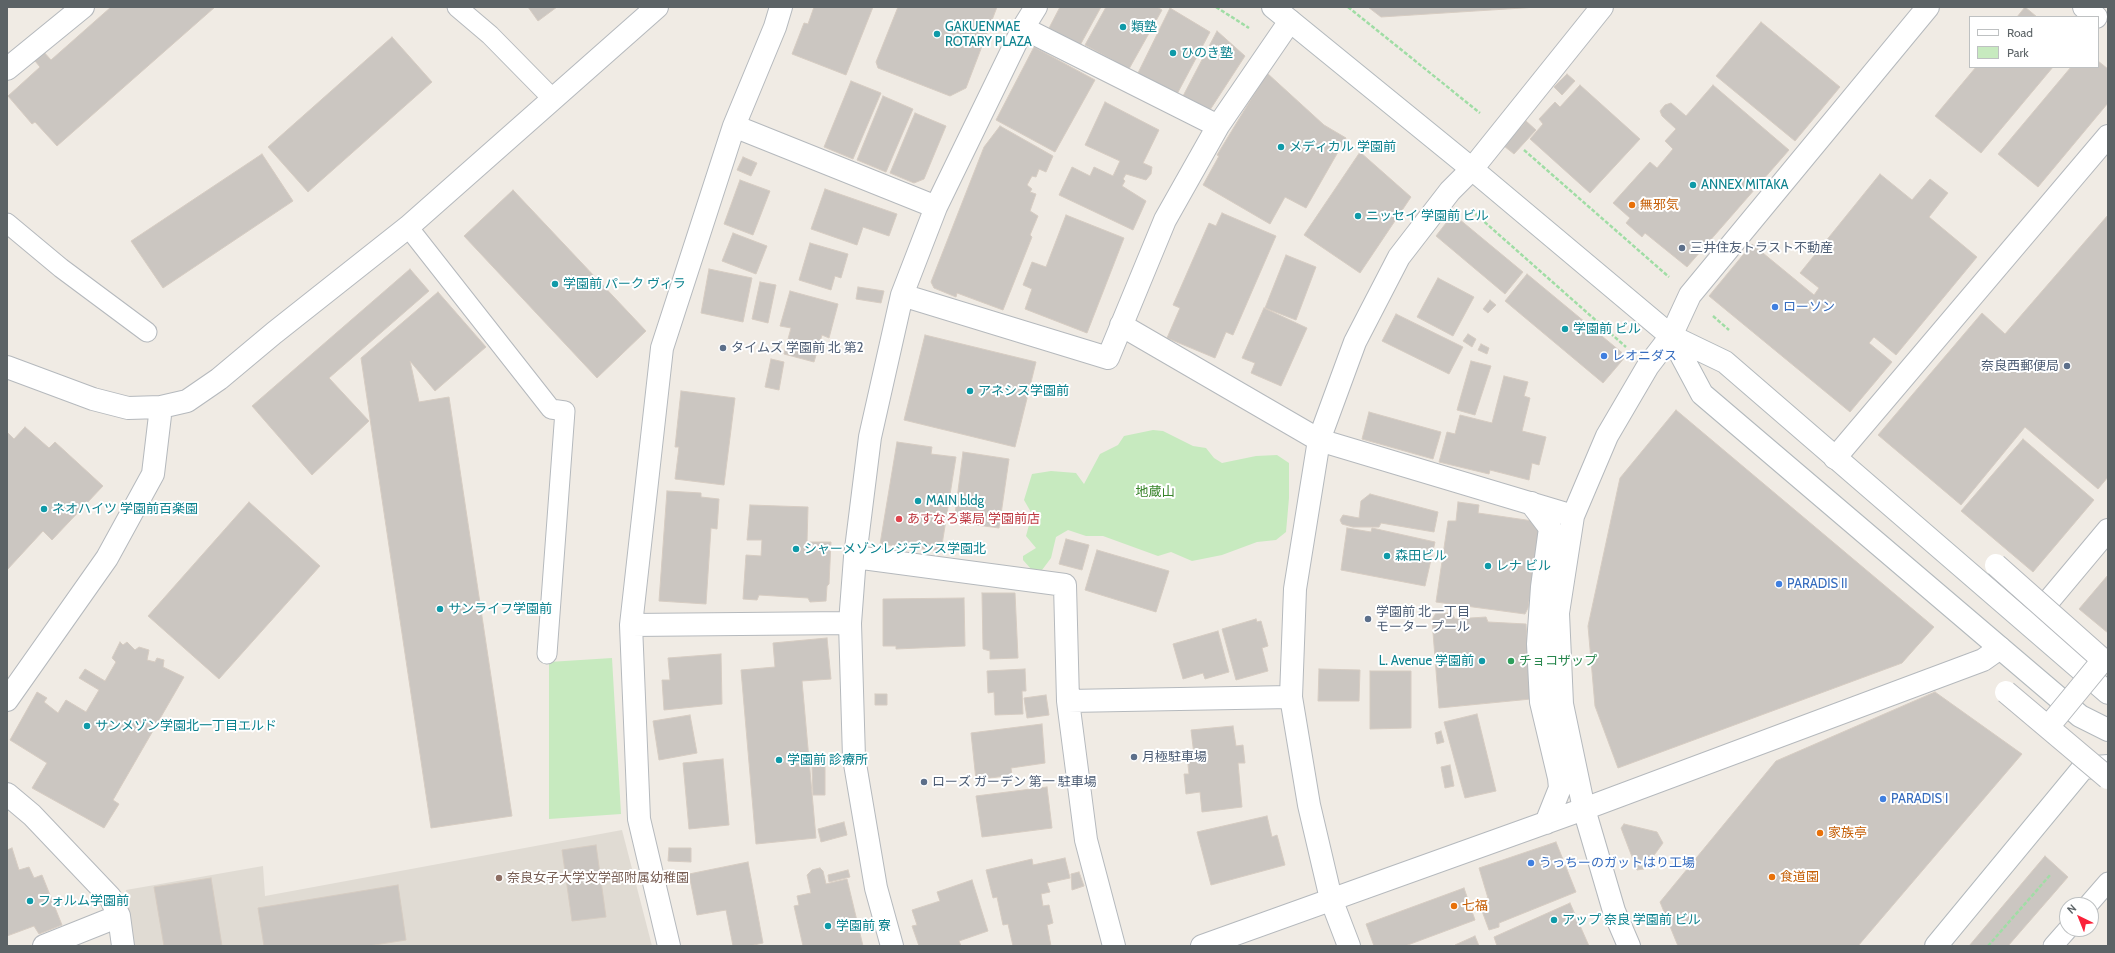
<!DOCTYPE html>
<meta charset="utf-8">
<style>
body{margin:0}
#map{position:relative;width:2115px;height:953px;overflow:hidden;background:#f0ebe4;font-family:Cabin,sans-serif}
canvas{display:block}
.frame{position:absolute;inset:0;border:8px solid #5c6366;pointer-events:none}
.legend{position:absolute;left:1969px;top:16px;width:130px;height:52px;box-sizing:border-box;background:#fff;border:1px solid #bec1c2;margin:0;padding:5px 7px;list-style:none;font-size:12px;color:#5c6366}
.legend li{display:flex;align-items:center;gap:8px;height:20px}
.legend b{width:20px;border:1px solid #bec1c2}
.north{position:absolute;left:2059px;top:897px;width:40px;height:40px;box-sizing:border-box;background:#fff;border:1px solid #bec1c2;border-radius:50%;rotate:317deg;font-size:11px;font-weight:700;line-height:16px;text-align:center;color:#5c6366}
.north::after{content:'';display:block;margin:auto;width:14px;height:18px;background:#fa2139;clip-path:polygon(50% 0,100% 100%,50% 72%,0 100%)}
</style>
<div id="map">
<canvas width="2115" height="953"></canvas>
<div class="frame"></div>
<ul class="legend">
<li><b style="height:5px;background:#fff"></b>Road</li>
<li><b style="height:11px;background:#c7eabf"></b>Park</li>
</ul>
<div class="north">N</div>
</div>
<script>
const g = document.querySelector('canvas').getContext('2d');
g.lineJoin = 'round';
function fill(path, color) {
  g.fillStyle = color;
  g.fill(path, 'evenodd');
}
function poly(rows) {
  const path = new Path2D();
  for (const r of rows) {
    path.moveTo(r[0], r[1]);
    for (let i = 2; i < r.length; i += 2) path.lineTo(r[i], r[i + 1]);
  }
  return path;
}
function stroke(path, color, width, dash) {
  g.strokeStyle = color;
  g.lineWidth = width;
  g.lineCap = dash ? 'butt' : 'round';
  g.setLineDash(dash || []);
  g.stroke(path);
}
function write(font, color, halo, rows, align = 'center') {
  g.font = font + ' Cabin,"Noto Sans JP",sans-serif';
  g.lineWidth = 4;
  g.setLineDash([]);
  g.textBaseline = 'middle';
  g.strokeStyle = halo;
  g.fillStyle = color;
  for (const [text, x, y, turn = 0] of rows) {
    g.save();
    g.translate(x, y);
    g.rotate((+turn || 0) * Math.PI / 180);
    g.textAlign = isNaN(turn) ? turn : align;
    if (halo) g.strokeText(text, 0, 0);
    g.fillText(text, 0, 0);
    g.restore();
  }
}
fill(poly([
 [622,830,652,946,134,946,126,890,263,866,265,896]
]), '#e0dbd3');
fill(poly([
 [1153,430,1163,431,1193,446,1206,448,1214,458,1222,463,1256,456,1277,455,1289,463,1289,498,1286,532,1276,540,1257,542,1222,555,1192,561,1171,552,1158,556,1103,536,1086,536,1068,530,1056,537,1051,558,1042,570,1031,569,1023,560,1023,556,1036,548,1026,536,1032,514,1024,500,1032,474,1051,471,1076,473,1084,484,1100,454,1118,445,1124,436],
 [612,658,621,814,549,819,549,662]
]), '#c7eabf');
const building = poly([
 [111,7,215,7,57,146,35,122,32,124,8,96,40,67,25,49,34,41,51,60,111,7],
 [528,7,557,7,538,21,528,7],
 [814,7,873,7,846,75,792,54,804,23,808,24,814,7],
 [898,7,997,7,966,88,950,96,878,68,876,62,898,7],
 [1060,7,1101,7,1078,49,1048,30,1060,7],
 [1106,7,1157,7,1162,10,1129,69,1085,45,1106,7],
 [1368,7,1538,7,1381,17,1368,7],
 [2025,7,2037,17,2017,17,2025,7],
 [1170,8,1210,32,1176,96,1138,73,1170,8],
 [1761,22,1840,87,1795,141,1716,76,1761,22],
 [1217,31,1245,56,1208,113,1182,98,1217,31],
 [392,37,432,82,308,192,268,147,392,37],
 [1034,47,1095,80,1055,152,996,120,1034,47],
 [2098,61,2108,69,2108,103,2038,187,1998,154,2071,67,2098,67,2098,61],
 [1976,67,2053,67,1981,153,1935,116,1976,67],
 [1267,73,1324,125,1346,138,1306,208,1285,197,1270,224,1203,185,1219,156,1217,155,1267,73],
 [1567,74,1575,81,1562,95,1554,87,1567,74],
 [851,81,881,93,853,159,824,147,851,81],
 [1580,85,1640,139,1590,193,1530,139,1543,124,1539,119,1555,102,1560,107,1580,85],
 [1713,85,1789,150,1687,267,1645,233,1642,237,1626,223,1630,218,1613,203,1650,162,1657,168,1673,149,1665,141,1676,129,1662,116,1660,111,1665,105,1671,103,1686,116,1713,85],
 [883,96,913,109,886,172,857,160,883,96],
 [1105,102,1159,130,1143,163,1152,167,1151,174,1146,180,1126,174,1123,179,1125,181,1122,186,1146,201,1133,230,1059,195,1072,167,1090,176,1094,167,1113,176,1120,161,1085,145,1105,102],
 [915,113,946,126,924,179,914,183,890,173,915,113],
 [1526,121,1536,130,1514,154,1504,146,1526,121],
 [1000,126,1053,156,1046,172,1039,169,1036,177,1032,176,1027,185,1032,189,1030,192,1036,194,1030,211,1038,216,1030,235,1032,237,1003,310,957,293,956,297,934,288,931,282,984,147,1000,126],
 [1360,152,1411,197,1360,273,1304,235,1360,152],
 [262,154,293,201,163,288,131,241,262,154],
 [743,157,757,163,751,176,737,170,743,157],
 [1880,174,1912,200,1930,179,1948,193,1929,217,1977,257,1896,355,1874,337,1869,343,1892,362,1850,412,1709,296,1752,244,1814,295,1819,288,1800,273,1880,174],
 [740,180,770,191,753,235,724,224,740,180],
 [825,189,897,214,889,236,863,227,857,245,811,229,825,189],
 [513,190,646,331,597,378,464,236,513,190],
 [1222,213,1276,236,1233,335,1226,332,1215,358,1167,338,1180,308,1173,305,1209,223,1216,226,1222,213],
 [1453,214,1523,272,1505,294,1436,236,1453,214],
 [1066,215,1124,238,1087,333,1025,309,1032,289,1023,285,1032,262,1046,267,1066,215],
 [2108,215,2108,477,2098,489,2025,427,1961,505,1878,435,1982,313,2005,334,2108,215],
 [733,233,767,246,756,274,722,261,733,233],
 [810,243,848,254,841,278,835,276,831,290,799,280,810,243],
 [1286,255,1316,267,1296,320,1265,308,1286,255],
 [410,269,429,291,329,378,369,421,312,475,252,406,410,269],
 [709,269,752,278,743,322,701,313,709,269],
 [1527,274,1626,356,1603,383,1505,301,1527,274],
 [1438,278,1474,297,1453,336,1417,317,1438,278],
 [760,282,776,285,768,323,752,319,760,282],
 [858,287,884,291,881,303,856,299,858,287],
 [790,291,838,304,829,338,822,335,814,362,784,354,791,328,780,326,790,291],
 [438,292,486,347,435,391,410,361,419,402,449,397,512,816,431,828,361,358,438,292],
 [1490,300,1496,305,1488,313,1483,309,1490,300],
 [1264,308,1307,328,1281,386,1251,373,1255,363,1242,358,1264,308],
 [1396,314,1463,347,1449,374,1382,341,1396,314],
 [1468,334,1476,339,1472,347,1463,341,1468,334],
 [925,335,1036,362,1015,447,904,420,925,335],
 [1481,344,1489,348,1487,354,1478,350,1481,344],
 [771,359,784,362,779,390,765,387,771,359],
 [1471,361,1491,366,1475,415,1457,410,1471,361],
 [1504,376,1528,382,1524,396,1530,398,1522,431,1546,437,1539,465,1532,463,1529,480,1490,470,1489,474,1439,462,1447,432,1455,434,1460,415,1492,423,1504,376],
 [681,391,735,398,724,485,675,479,679,447,675,447,681,391],
 [1676,410,1934,627,1902,663,1618,768,1595,706,1588,626,1620,478,1676,410],
 [1369,412,1441,432,1433,459,1362,439,1369,412],
 [25,427,49,448,55,442,103,486,52,540,43,531,7,570,7,432,14,439,25,427],
 [2023,439,2094,500,2033,572,1961,511,2023,439],
 [897,442,932,447,931,454,956,457,941,551,880,544,897,442],
 [963,452,1009,459,999,528,954,522,963,452],
 [667,491,701,493,701,497,719,499,717,529,711,528,706,604,659,601,667,491],
 [1370,494,1438,512,1434,532,1381,523,1379,527,1353,527,1342,524,1340,520,1343,515,1359,518,1361,501,1370,494],
 [249,502,320,566,219,679,148,616,249,502],
 [1458,502,1479,505,1478,513,1533,521,1539,529,1528,608,1525,614,1436,602,1448,521,1456,521,1458,502],
 [750,505,808,507,807,542,831,542,829,584,827,586,826,601,810,602,808,598,759,595,757,600,743,599,746,555,761,556,762,540,747,540,750,505],
 [1347,528,1371,532,1372,528,1435,542,1425,586,1341,570,1347,528],
 [1066,539,1089,545,1082,570,1059,564,1066,539],
 [1097,550,1169,571,1156,612,1085,590,1097,550],
 [2108,575,2108,633,2079,609,2108,575],
 [982,593,1015,593,1018,658,990,659,990,651,983,649,982,593],
 [964,598,965,646,896,649,896,646,883,646,883,599,964,598],
 [1436,613,1452,613,1455,619,1486,617,1488,622,1526,624,1531,699,1439,708,1432,620,1436,613],
 [1256,619,1257,622,1261,621,1268,646,1262,648,1268,671,1236,680,1222,629,1256,619],
 [1218,631,1229,672,1205,679,1203,673,1183,679,1173,644,1218,631],
 [827,638,831,679,802,681,816,838,756,844,741,670,775,667,773,643,827,638],
 [120,642,123,645,127,642,135,650,139,647,149,650,147,660,155,662,157,658,164,660,163,667,184,677,113,800,119,804,104,828,32,788,47,763,10,740,37,692,47,698,44,702,58,713,66,700,86,712,99,690,79,678,85,669,105,681,116,662,112,658,120,642],
 [721,654,722,704,664,710,662,680,670,680,668,658,721,654],
 [1025,669,1026,691,1022,691,1023,714,995,715,994,692,988,693,987,671,1025,669],
 [1319,669,1360,670,1359,701,1318,701,1319,669],
 [1370,671,1411,671,1411,728,1370,729,1370,671],
 [1935,692,2022,754,1858,946,1678,946,1660,902,1776,761,1935,692],
 [875,694,887,694,887,705,875,705,875,694],
 [1046,695,1049,715,1027,718,1024,698,1046,695],
 [1477,714,1496,791,1465,798,1444,722,1477,714],
 [690,715,697,753,659,760,653,721,690,715],
 [1042,724,1045,763,1011,768,1012,775,976,780,971,733,1042,724],
 [1233,726,1236,746,1243,745,1245,763,1238,763,1242,807,1202,812,1200,792,1186,794,1184,774,1189,774,1187,755,1194,755,1191,730,1233,726],
 [1441,731,1444,742,1437,744,1435,733,1441,731],
 [723,759,729,825,689,829,683,763,723,759],
 [1450,765,1454,786,1445,788,1441,767,1450,765],
 [812,766,825,766,825,795,813,795,812,766],
 [1047,787,1052,828,982,837,976,796,1047,787],
 [1267,816,1272,837,1277,835,1285,865,1211,885,1197,832,1267,816],
 [844,822,847,835,821,842,818,829,844,822],
 [1624,824,1657,832,1663,843,1644,869,1637,870,1621,828,1624,824],
 [1556,842,1576,892,1499,923,1499,927,1489,930,1478,900,1488,898,1479,868,1556,842],
 [596,845,606,917,572,921,562,850,596,845],
 [12,848,19,870,29,867,34,878,42,875,62,925,39,934,34,926,7,936,7,850,12,848],
 [669,848,691,848,691,862,668,861,669,848],
 [2045,856,2068,877,2008,946,1969,946,2045,856],
 [1065,858,1070,878,1047,883,1050,892,1041,894,1043,906,1049,905,1053,923,1047,925,1051,946,1013,946,1008,924,1003,925,997,897,993,898,986,870,1032,859,1033,865,1065,858],
 [748,862,763,943,749,946,733,946,726,910,697,915,689,874,748,862],
 [820,868,823,871,826,884,847,879,863,946,803,946,794,906,799,905,797,896,811,893,807,875,812,870,820,868],
 [848,870,850,877,829,882,828,875,848,870],
 [1079,872,1084,886,1072,890,1071,874,1079,872],
 [211,878,222,946,164,946,154,887,211,878],
 [972,880,988,931,959,941,961,946,919,946,912,926,917,925,912,910,940,901,937,892,972,880],
 [398,885,406,940,368,946,264,946,258,908,398,885],
 [1464,888,1475,920,1405,946,1374,946,1366,924,1464,888],
 [1570,903,1589,946,1497,946,1494,937,1570,903],
 [1475,936,1479,946,1455,946,1455,945,1475,936]
]);
fill(building, '#cbc6c1');
stroke(building, '#d6ccc2', 1);
const lane = poly([
 [457,7,490,35,552,98],
 [7,223,61,268,147,332],
 [408,227,551,409,565,411,547,654],
 [2088,905,2108,882],
 [2053,946,2068,929]
]);
const street = poly([
 [2084,7,2096,17],
 [1023,28,1218,126],
 [7,69,83,7],
 [734,126,936,207],
 [902,295,1108,358,1165,220,1218,126,1290,21],
 [1121,325,1319,440,1573,516],
 [7,367,93,399,128,408,161,407,187,401,219,379,274,333,408,227,657,7],
 [1835,458,2108,136],
 [1531,503,1550,528,1542,587,1538,644,1541,702,1559,778,1560,788,1546,823],
 [855,557,1065,585,1068,701,1086,840,1114,946],
 [2031,622,2108,530],
 [631,625,850,623],
 [7,700,107,558,153,474,161,407],
 [1068,701,1291,697],
 [7,794,32,815,110,897,119,916,123,946],
 [44,946,119,916],
 [669,946,639,819,631,625,662,348,734,126,775,27,781,7],
 [892,946,876,888,854,758,850,623,855,557,870,437,902,295,936,207,1023,28,1036,7],
 [1202,946,1584,809,1983,660,2000,648],
 [1349,946,1331,899,1309,805,1291,697,1295,589,1319,440,1355,342,1399,257,1450,191,1472,169,1602,7],
 [1629,946,1614,911,1584,809,1562,704,1558,613,1573,516,1607,436,1648,366,1671,336,1690,295,1928,7]
]);
const secondary = poly([
 [1273,7,1472,169,1671,336,1725,362,2108,693],
 [1671,336,1702,394,2080,716,2108,730],
 [1936,946,2083,768,2108,766]
]);
stroke(lane, '#b5b9bd', 21);
stroke(street, '#b5b9bd', 24);
stroke(secondary, '#b3b9bd', 24);
stroke(poly([
 [1216,7,1249,28],
 [1348,7,1480,113],
 [1524,150,1669,277],
 [1471,210,1626,347],
 [1713,316,1729,330],
 [1988,946,2051,874]
]), '#a0dda5', 2.5, [4, 2]);
stroke(lane, '#fff', 19);
stroke(street, '#fff', 22);
stroke(secondary, '#fff', 22);
const streetBridge = poly([
 [1996,565,2103,660,2048,727],
 [2006,692,2108,778]
]);
stroke(streetBridge, '#b5b9bd', 24, []);
stroke(streetBridge, '#fff', 22);
for (const [x, y, r, color] of [
 [1123,27,4,"#0f9aa8"],
 [937,34,4,"#0f9aa8"],
 [1173,53,4,"#0f9aa8"],
 [1281,147,4,"#0f9aa8"],
 [1693,185,4,"#0f9aa8"],
 [1632,205,4,"#e8710a"],
 [1358,216,4,"#0f9aa8"],
 [1682,248,4,"#5c6f8a"],
 [555,284,4,"#0f9aa8"],
 [1775,307,4,"#3f7fe0"],
 [1565,329,4,"#0f9aa8"],
 [723,348,4,"#5c6f8a"],
 [1604,356,4,"#3f7fe0"],
 [2067,366,4,"#5c6f8a"],
 [970,391,4,"#0f9aa8"],
 [918,501,4,"#0f9aa8"],
 [44,509,4,"#0f9aa8"],
 [899,519,4,"#e0444e"],
 [796,549,4,"#0f9aa8"],
 [1387,556,4,"#0f9aa8"],
 [1488,566,4,"#0f9aa8"],
 [1779,584,4,"#3f7fe0"],
 [440,609,4,"#0f9aa8"],
 [1368,619,4,"#5c6f8a"],
 [1482,661,4,"#0f9aa8"],
 [1511,661,4,"#2e9e5b"],
 [87,726,4,"#0f9aa8"],
 [1134,757,4,"#5c6f8a"],
 [779,760,4,"#0f9aa8"],
 [924,782,4,"#5c6f8a"],
 [1883,799,4,"#3f7fe0"],
 [1820,833,4,"#e8710a"],
 [1531,863,4,"#3f7fe0"],
 [1772,877,4,"#e8710a"],
 [499,878,4,"#8d6e63"],
 [30,901,4,"#0f9aa8"],
 [1454,906,4,"#e8710a"],
 [1554,920,4,"#0f9aa8"],
 [828,926,4,"#0f9aa8"]
]) {
  const dot = new Path2D();
  dot.arc(x, y, r, 0, 2 * Math.PI);
  g.fillStyle = color;
  g.fill(dot);
  stroke(dot, '#fff', 1.5);
}
write('13px', '#0d838f', '#fff', [
 ["GAKUENMAE",945,27],
 ["ROTARY PLAZA",945,42],
 ["類塾",1131,27],
 ["ひのき塾",1181,53],
 ["メディカル 学園前",1289,147],
 ["ANNEX MITAKA",1701,185],
 ["ニッセイ 学園前 ビル",1366,216],
 ["学園前 パーク ヴィラ",563,284],
 ["学園前 ビル",1573,329],
 ["アネシス学園前",978,391],
 ["MAIN bldg",926,501],
 ["ネオハイツ 学園前百楽園",52,509],
 ["シャーメゾンレジデンス学園北",804,549],
 ["森田ビル",1395,556],
 ["レナ ビル",1496,566],
 ["サンライフ学園前",448,609],
 ["L. Avenue 学園前",1474,661,"right"],
 ["サンメゾン学園北一丁目エルド",95,726],
 ["学園前 診療所",787,760],
 ["フォルム学園前",38,901],
 ["アップ 奈良 学園前 ビル",1562,920],
 ["学園前 寮",836,926]
], 'left');
write('13px', '#c56008', '#fff', [
 ["無邪気",1640,205],
 ["家族亭",1828,833],
 ["食道園",1780,877],
 ["七福",1462,906]
], 'left');
write('13px', '#4e5e75', '#fff', [
 ["三井住友トラスト不動産",1690,248],
 ["タイムズ 学園前 北 第2",731,348],
 ["奈良西郵便局",2059,366,"right"],
 ["学園前 北一丁目",1376,612],
 ["モーター プール",1376,627],
 ["月極駐車場",1142,757],
 ["ローズ ガーデン 第一 駐車場",932,782]
], 'left');
write('13px', '#366cbe', '#fff', [
 ["ローソン",1783,307],
 ["レオニダス",1612,356],
 ["PARADIS II",1787,584],
 ["PARADIS I",1891,799],
 ["うっちーのガットはり工場",1539,863]
], 'left');
write('13px', '#3a852c', '#fff', [
 ["地蔵山",1155,492]
]);
write('13px', '#be3a42', '#fff', [
 ["あすなろ薬局 学園前店",907,519]
], 'left');
write('13px', '#27864d', '#fff', [
 ["チョコザップ",1519,661]
], 'left');
write('13px', '#785e54', '#fff', [
 ["奈良女子大学文学部附属幼稚園",507,878]
], 'left');
</script>
